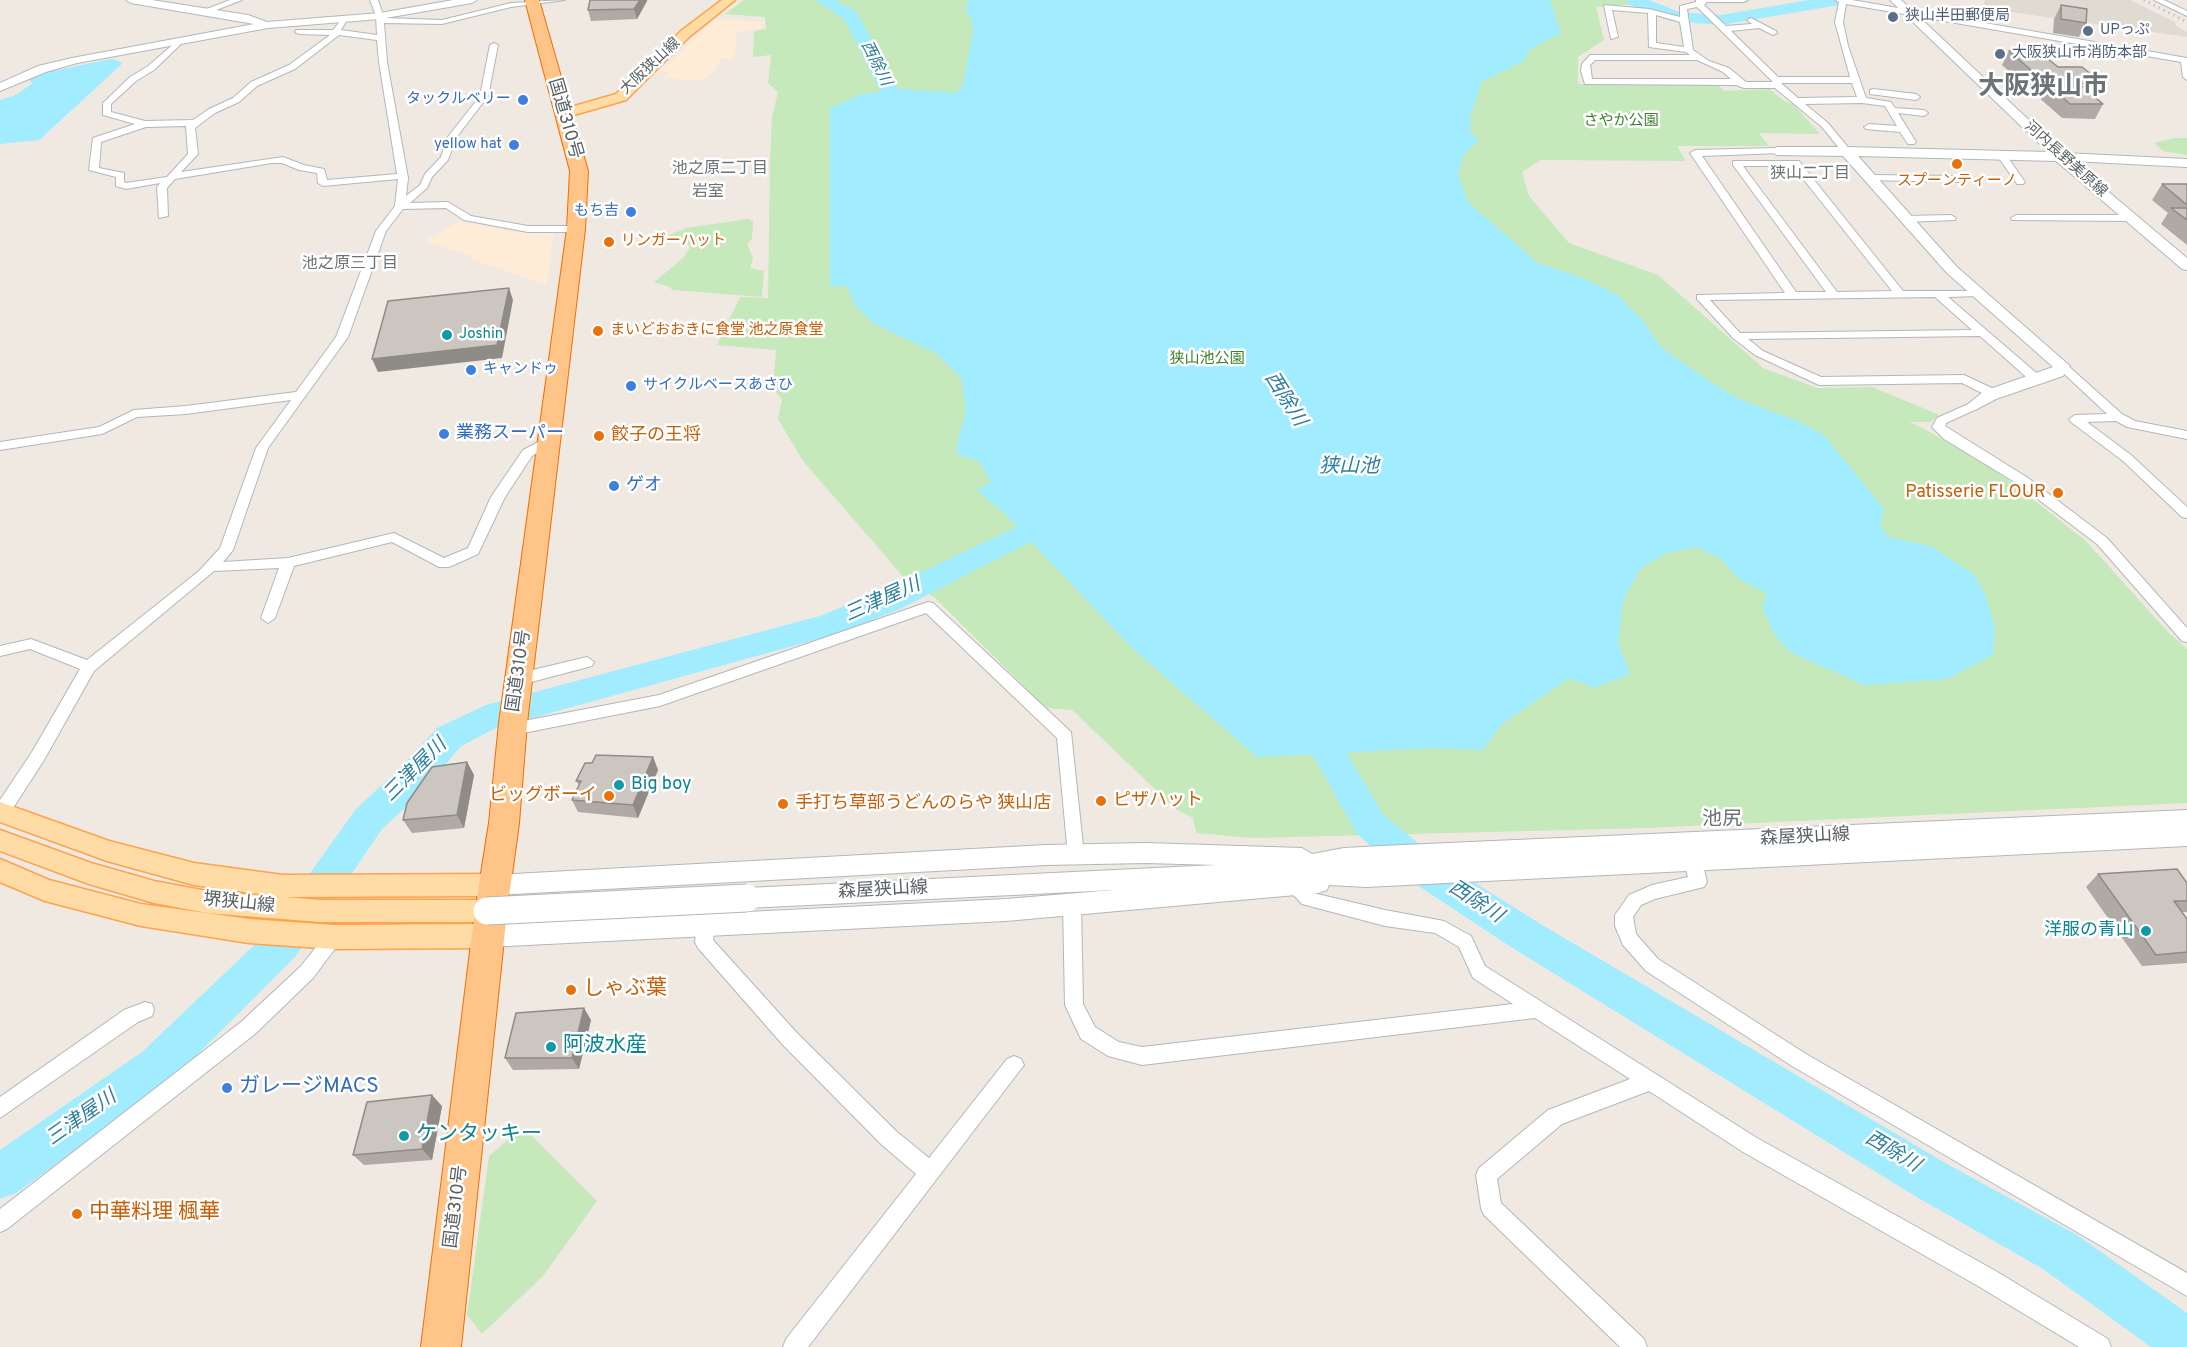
<!DOCTYPE html>
<meta charset="utf-8">
<style>
body{margin:0}
canvas{display:block;background:#efe9e2}
</style>
<canvas width="2187" height="1347"></canvas>
<script>
const g = document.querySelector('canvas').getContext('2d');
g.lineJoin = 'round';
function fill(path, color) {
  g.fillStyle = color;
  g.fill(path, 'evenodd');
}
function poly(rows) {
  const path = new Path2D();
  for (const r of rows) {
    path.moveTo(r[0], r[1]);
    for (let i = 2; i < r.length; i += 2) path.lineTo(r[i], r[i + 1]);
  }
  return path;
}
function stroke(path, color, width, dash) {
  g.strokeStyle = color;
  g.lineWidth = width;
  g.lineCap = dash ? 'butt' : 'round';
  g.setLineDash(dash || []);
  g.stroke(path);
}
function write(font, color, halo, rows, align = 'center') {
  g.font = font + ' Overpass,"Noto Sans JP",sans-serif';
  g.lineWidth = 5;
  g.setLineDash([]);
  g.textBaseline = 'middle';
  g.strokeStyle = halo;
  g.fillStyle = color;
  for (const [text, x, y, turn = 0] of rows) {
    g.save();
    g.translate(x, y);
    g.rotate((+turn || 0) * Math.PI / 180);
    g.textAlign = isNaN(turn) ? turn : align;
    if (halo) g.strokeText(text, 0, 0);
    g.fillText(text, 0, 0);
    g.restore();
  }
}
fill(poly([
 [715,19,765,22,759,29,737,32,734,59,720,59,716,69,702,81,664,78,670,72,659,72],
 [461,221,512,232,554,234,546,285,471,259,472,256,425,241]
]), '#ffecd6');
fill(poly([
 [1985,0,2130,0,2175,22,2176,26,2187,32,2187,37,1982,8]
]), '#e1dad2');
fill(poly([
 [744,0,1646,0,1636,4,1596,7,1604,40,1578,57,1578,84,1718,84,1724,91,1770,89,1784,101,1793,104,1820,134,1759,133,1769,146,1677,146,1686,161,1541,160,1522,172,1529,196,1569,243,1658,275,1763,368,1817,388,1872,387,1940,415,1930,422,1909,422,1923,428,2001,474,2086,541,2168,632,2187,649,2187,803,1647,828,1253,838,1196,833,1193,818,1177,810,1072,710,1046,708,935,598,907,581,803,461,778,419,782,399,773,389,776,350,717,345,740,297,768,298,770,161,772,117,778,92,768,83,771,55,753,57,754,31,766,29,765,17,725,14],
 [2174,138,2187,138,2187,155,2163,151,2154,143],
 [748,219,753,221,752,239,747,244,753,258,750,268,764,271,762,297,672,290,670,287,654,282,683,258,690,248,687,242,667,236,686,228],
 [523,1127,597,1201,543,1276,482,1334,467,1315,489,1156]
]), '#c6e9bc');
fill(poly([
 [967,0,1550,0,1561,33,1530,49,1524,61,1481,82,1475,104,1471,110,1470,131,1479,140,1464,154,1458,174,1468,202,1538,263,1587,280,1618,295,1643,321,1662,348,1709,381,1739,399,1800,422,1825,436,1884,509,1880,524,1888,537,1930,546,1974,574,1986,596,1995,629,1993,655,1947,679,1864,685,1792,653,1776,637,1762,607,1767,593,1739,579,1720,558,1696,547,1666,553,1640,569,1623,601,1618,642,1630,674,1594,688,1569,678,1502,724,1482,750,1433,748,1257,757,1131,647,1004,513,977,490,991,482,979,461,957,454,958,438,966,413,962,379,936,353,874,324,855,305,847,286,830,286,830,108,862,94,885,91,906,89,956,93,963,85,973,32,971,19,966,11],
 [111,59,122,62,121,65,39,140,0,144,0,100,16,95,33,83,27,79,43,73]
]), '#a1ecff');
fill(poly([
 [815,0,835,0,857,12,902,96,933,106,936,110,933,114,926,116,887,104,844,19,815,0],
 [1626,0,1649,0,1679,12,1721,15,1809,0,1847,0,1839,5,1721,25,1670,21,1628,4,1626,0],
 [1022,524,1032,527,1037,534,1032,541,902,608,840,633,496,728,461,746,424,790,382,829,295,957,172,1080,16,1193,0,1199,0,1150,142,1052,267,933,356,809,398,770,437,728,486,705,820,616,880,592,1022,524],
 [1317,701,1329,705,1334,714,1335,733,1383,814,1437,859,1539,923,1947,1164,2077,1235,2187,1313,2187,1347,2151,1347,2043,1269,1915,1196,1511,947,1411,881,1357,834,1301,734,1300,714,1305,705,1317,701]
]), '#a1ecff');
const street = poly([
 [230,0,242,0,206,14,199,12,230,0],
 [370,0,378,0,384,18,442,20,511,3,565,0,511,7,442,24,384,23,387,62,408,178,406,196,420,185,425,174,441,157,447,138,480,96,490,45,494,43,498,45,488,96,456,138,448,160,432,177,427,188,410,203,448,202,471,216,528,226,576,226,581,229,576,232,528,232,464,220,446,208,403,209,386,231,348,337,268,448,233,550,223,562,288,558,394,533,444,558,468,548,491,497,523,450,546,438,550,437,556,441,532,456,505,497,478,554,449,567,439,567,392,542,294,566,275,618,268,623,261,618,279,568,214,571,94,671,44,760,6,819,0,821,0,800,32,752,80,669,30,649,0,656,0,646,31,639,87,660,199,571,220,548,256,448,291,400,186,414,137,417,102,434,0,450,0,442,99,427,134,410,186,406,296,392,336,337,376,231,395,206,398,179,323,186,318,183,317,173,299,170,282,163,272,163,175,179,167,188,168,216,159,218,157,187,160,183,126,189,116,186,116,177,89,170,93,138,135,124,103,115,103,103,130,77,148,66,177,41,180,41,180,45,154,70,136,81,111,104,111,112,145,121,193,120,209,109,233,98,251,82,289,65,330,35,299,34,295,32,296,30,333,30,344,16,348,18,341,30,377,35,376,16,370,0],
 [339,35,377,40,379,62,397,174,327,180,324,169,304,165,283,157,181,172,198,154,195,128,215,113,239,102,257,86,295,69,339,35],
 [186,126,188,154,167,177,126,183,124,182,124,173,99,168,101,142,146,127,186,126],
 [1696,0,1748,0,1744,2,1707,2,1704,5,1726,26,1752,24,1747,20,1751,18,1776,31,1777,33,1773,35,1759,28,1731,31,1778,77,1850,77,1835,22,1839,2,1835,0,1852,0,2187,58,2187,80,2183,77,2181,62,1846,4,1843,22,1848,46,1866,98,1891,102,1895,108,1924,110,1928,113,1924,116,1898,113,1916,142,1914,144,1908,144,1900,132,1866,129,1864,127,1869,124,1897,126,1885,106,1862,103,1805,104,1828,123,1851,151,1846,154,1843,153,1822,127,1775,88,1744,88,1736,85,1585,84,1581,71,1582,64,1590,55,1690,55,1686,52,1649,47,1648,13,1612,10,1618,37,1611,39,1604,5,1649,9,1680,17,1680,6,1696,2,1696,0],
 [1697,7,1773,82,1746,82,1729,68,1709,61,1693,50,1687,9,1697,7],
 [1656,15,1680,22,1684,47,1656,43,1656,15],
 [1595,60,1697,60,1723,72,1731,79,1592,79,1590,65,1595,60],
 [1781,83,1852,83,1857,97,1798,98,1781,83],
 [2154,0,2164,0,2187,11,2187,16,2154,0],
 [1873,89,1916,94,1920,97,1916,100,1870,94,1870,90,1873,89],
 [1777,148,1782,151,1780,153,1702,156,1796,292,1826,292,1733,165,1733,161,1799,161,1903,291,1982,291,1983,293,1978,296,1948,297,2041,377,2041,383,2033,383,1980,336,1748,339,1763,351,1821,377,1964,375,1998,391,1998,397,1990,397,1962,383,1819,385,1755,355,1733,338,1697,299,1697,295,1785,293,1690,153,1695,150,1777,148],
 [1743,166,1793,166,1892,291,1837,292,1743,166],
 [1935,297,1972,330,1740,333,1710,300,1935,297],
 [1998,152,2004,152,2025,182,2023,184,2017,184,1996,154,1998,152],
 [1870,175,1959,176,1964,179,1959,182,1867,180,1865,178,1870,175],
 [1951,215,1956,218,1955,220,1906,222,1901,219,1906,216,1951,215],
 [2016,215,2129,215,2134,218,2129,221,2012,220,2011,218,2016,215],
 [2062,362,2066,364,2122,414,2135,421,2187,431,2187,439,2127,427,2116,421,2087,422,2131,455,2187,507,2187,518,2182,517,2123,461,2071,422,2069,419,2075,415,2107,414,2058,368,2056,366,2062,362],
 [1975,401,1981,405,1979,408,1946,423,1945,426,2028,478,2107,538,2187,628,2187,642,2182,641,2097,544,2018,484,1944,439,1932,427,1937,418,1975,401],
 [928,602,933,603,1071,732,1084,855,1082,860,1076,862,1070,860,1068,855,1057,738,926,613,660,706,513,735,507,733,505,729,507,725,513,723,659,695,928,602],
 [587,657,594,662,592,666,520,685,512,679,520,673,587,657],
 [1693,854,1699,856,1702,861,1707,882,1704,887,1655,899,1641,905,1633,917,1636,934,1658,959,1806,1054,2187,1273,2187,1296,1792,1066,1646,971,1623,945,1615,926,1615,915,1629,895,1652,885,1688,877,1684,861,1687,856,1693,854],
 [1294,879,1300,881,1313,893,1385,910,1444,921,1471,936,1485,966,1757,1138,1994,1270,2108,1339,2111,1347,2079,1347,1978,1286,1743,1152,1649,1091,1562,1124,1497,1179,1501,1203,1644,1339,1647,1347,1620,1347,1484,1215,1481,1208,1476,1175,1479,1168,1548,1110,1630,1079,1535,1018,1142,1065,1108,1056,1081,1039,1065,1005,1063,905,1066,900,1072,898,1078,900,1081,905,1083,1004,1095,1027,1119,1042,1142,1047,1513,1004,1473,978,1459,947,1435,933,1385,926,1302,904,1285,886,1288,881,1294,879],
 [706,916,712,919,715,924,713,940,797,1033,896,1131,929,1158,1007,1059,1014,1056,1021,1059,1024,1065,808,1347,783,1347,786,1339,916,1174,882,1145,783,1045,698,948,695,942,697,924,700,919,706,916],
 [334,929,340,932,343,937,340,942,313,978,255,1034,7,1229,0,1232,0,1209,241,1022,301,966,328,932,334,929],
 [145,1002,152,1004,154,1010,152,1016,138,1022,0,1118,0,1097,124,1010,145,1002]
]);
const secondary = poly([
 [126,0,152,0,248,15,267,22,380,13,453,0,477,0,472,3,380,19,268,28,77,63,46,72,0,91,0,83,38,66,72,58,254,24,131,3,126,0],
 [1890,0,1901,0,2064,153,2187,159,2187,167,2072,161,2187,258,2187,270,2182,269,2056,161,1858,156,1957,267,2070,366,2063,376,1996,399,1975,410,1967,405,1984,391,2053,367,1947,273,1843,156,1777,155,1770,151,1777,147,1846,147,2048,152,1890,0],
 [2187,810,2187,846,1366,887,1329,885,1327,890,1318,893,1006,921,488,947,479,944,476,936,479,928,488,925,1006,899,1114,890,747,908,738,905,735,898,738,891,747,888,1216,865,1146,863,1046,865,495,895,486,892,483,885,486,878,495,875,1046,845,1146,843,1302,848,1312,854,1344,848,1381,846,2187,810]
]);
const primary = poly([
 [722,0,735,0,689,37,626,100,567,117,557,117,557,111,616,94,681,31,722,0],
 [0,802,109,841,194,863,283,875,495,874,504,877,508,885,504,893,495,896,285,897,320,900,487,900,496,903,500,911,496,919,487,922,320,922,207,913,154,903,89,884,0,851,0,830,91,863,154,881,207,891,281,897,194,885,107,861,0,822,0,802],
 [0,859,49,880,141,904,249,919,334,925,488,924,497,928,501,936,497,944,488,948,334,949,249,943,141,926,45,901,0,882,0,859]
]);
const highway = poly([
 [525,0,539,0,588,171,585,229,527,723,519,823,507,911,461,1347,421,1347,475,911,489,823,499,723,567,229,570,171,525,0]
]);
stroke(street, '#b3b7bb', 2);
stroke(secondary, '#b1b8bb', 2);
stroke(primary, '#fea24b', 3);
stroke(highway, '#f06d00', 2);
fill(street, '#fff');
fill(secondary, '#fff');
fill(primary, '#ffdca6');
fill(highway, '#ffc588');
stroke(poly([
 [2144,0,2187,22]
]), '#b2b3b4', 3, [1, 4.5]);
const secondaryBridge = poly([
 [487,911,747,898]
]);
stroke(secondaryBridge, '#b1b8bb', 29, []);
stroke(secondaryBridge, '#fff', 27);
fill(poly([
 [590,0,647,0,647,1,637,19,591,21,588,10],
 [2061,5,2086,23,2079,37,2053,33,2054,19],
 [2009,51,2058,67,2102,83,2094,96,2103,104,2095,119,2062,118,2002,65],
 [2162,184,2187,184,2187,245,2161,224,2168,213,2152,200],
 [653,757,658,770,638,818,578,812,572,800,579,785,576,781,592,763],
 [467,762,474,775,464,828,412,833,403,820],
 [2098,874,2187,883,2187,912,2182,912,2187,919,2187,963,2142,966,2086,887],
 [591,1020,579,1069,513,1070,505,1058],
 [442,1106,432,1160,364,1165,353,1155]
]), '#afaaa6');
fill(poly([
 [640,0,647,0,647,1,637,19,634,9],
 [509,288,513,300,502,358,378,372,372,359],
 [653,757,658,770,638,818,633,805],
 [467,762,474,775,464,828,457,815],
 [584,1008,591,1020,579,1069,572,1058],
 [432,1095,442,1106,432,1160,422,1149]
]), '#8f8b87');
const building = poly([
 [590,0,640,0,634,9,588,10,590,0],
 [2061,5,2087,9,2086,23,2061,19,2061,5],
 [2009,51,2038,51,2058,67,2082,67,2102,83,2078,83,2103,104,2070,104,2009,51],
 [2162,184,2187,184,2187,205,2162,184],
 [2171,208,2187,208,2187,220,2171,208],
 [509,288,497,345,372,359,388,301,509,288],
 [596,755,653,757,633,805,572,800,581,781,576,781,585,763,592,763,596,755],
 [467,762,457,815,403,820,407,803,432,767,467,762],
 [2177,869,2187,883,2187,901,2174,901,2187,919,2187,952,2156,955,2098,874,2177,869],
 [584,1008,572,1058,505,1058,516,1013,584,1008],
 [432,1095,422,1149,353,1155,367,1102,432,1095]
]);
fill(building, '#ccc6c1');
stroke(building, '#8f8b87', 1.5);
for (const [x, y, r, color] of [
 [1893,17,6,"#5c6f8a"],
 [2088,31,6,"#5c6f8a"],
 [2000,54,6,"#5c6f8a"],
 [523,100,6,"#3f7fe0"],
 [514,145,6,"#3f7fe0"],
 [1957,164,6,"#e8710a"],
 [631,212,6,"#3f7fe0"],
 [609,242,6,"#e8710a"],
 [598,331,6,"#e8710a"],
 [447,335,6,"#0f9aa8"],
 [471,370,6,"#3f7fe0"],
 [631,386,6,"#3f7fe0"],
 [444,434,6,"#3f7fe0"],
 [599,436,6,"#e8710a"],
 [614,486,6,"#3f7fe0"],
 [2058,493,6,"#e8710a"],
 [619,785,6,"#0f9aa8"],
 [609,796,6,"#e8710a"],
 [1101,801,6,"#e8710a"],
 [783,804,6,"#e8710a"],
 [2146,931,6,"#0f9aa8"],
 [571,990,6,"#e8710a"],
 [551,1047,6,"#0f9aa8"],
 [227,1088,6,"#3f7fe0"],
 [404,1136,6,"#0f9aa8"],
 [77,1214,6,"#e8710a"]
]) {
  const dot = new Path2D();
  dot.arc(x, y, r, 0, 2 * Math.PI);
  g.fillStyle = color;
  g.fill(dot);
  stroke(dot, '#fff', 2);
}
write('15px', '#4e5e75', '#fff', [
 ["狭山半田郵便局",1905,17],
 ["UPっぷ",2100,31],
 ["大阪狭山市消防本部",2012,54]
], 'left');
write('15px', '#5a6164', '#fff', [
 ["大阪狭山線",651,67,-43],
 ["河内長野美原線",2065,160,42]
]);
write('15px', '#366cbe', '#fff', [
 ["タックルベリー",511,100],
 ["yellow hat",502,145],
 ["もち吉",619,212],
 ["キャンドゥ",483,370,"left"],
 ["サイクルベースあさひ",643,386,"left"]
], 'right');
write('15px', '#3b822c', '#fff', [
 ["さやか公園",1621,122],
 ["狭山池公園",1207,360]
]);
write('15px', '#c56008', '#fff', [
 ["スプーンティーノ",1957,182,"center"],
 ["リンガーハット",621,242],
 ["まいどおおきに食堂 池之原食堂",610,331]
], 'left');
write('15px', '#0d838f', '#fff', [
 ["Joshin",459,335]
], 'left');
write('italic 16px', '#2f7f9e', '#fff', [
 ["西除川",875,64,63]
]);
write('16px', '#6b7376', '#fff', [
 ["池之原二丁目",720,170],
 ["狭山二丁目",1810,175],
 ["岩室",708,193],
 ["池之原三丁目",350,265]
]);
write('18px', '#5a6164', '#fff', [
 ["国道310号",564,119,74],
 ["国道310号",520,671,-82],
 ["森屋狭山線",1805,838,-3],
 ["森屋狭山線",883,891,-3],
 ["堺狭山線",239,904,6],
 ["国道310号",457,1207,-83]
]);
write('18px', '#366cbe', '#fff', [
 ["業務スーパー",456,434],
 ["ゲオ",626,486]
], 'left');
write('18px', '#c56008', '#fff', [
 ["餃子の王将",611,436],
 ["Patisserie FLOUR",2046,493,"right"],
 ["ビッグボーイ",597,796,"right"],
 ["ピザハット",1113,801],
 ["手打ち草部うどんのらや 狭山店",795,804]
], 'left');
write('18px', '#0d838f', '#fff', [
 ["Big boy",631,785],
 ["洋服の青山",2134,931,"right"]
], 'left');
write('italic 20px', '#2f7f9e', '#fff', [
 ["西除川",1284,400,58],
 ["狭山池",1349,468],
 ["三津屋川",883,601,-24],
 ["三津屋川",416,771,-45],
 ["西除川",1475,903,33],
 ["三津屋川",82,1119,-35],
 ["西除川",1892,1153,31]
]);
write('20px', '#6b7376', '#fff', [
 ["池尻",1722,821]
]);
write('21px', '#c56008', '#fff', [
 ["しゃぶ葉",583,990],
 ["中華料理 楓華",89,1214]
], 'left');
write('21px', '#0d838f', '#fff', [
 ["阿波水産",563,1047],
 ["ケンタッキー",416,1136]
], 'left');
write('21px', '#366cbe', '#fff', [
 ["ガレージMACS",239,1088]
], 'left');
write('bold 26px', '#6b7376', '#fff', [
 ["大阪狭山市",2043,89]
]);
</script>
